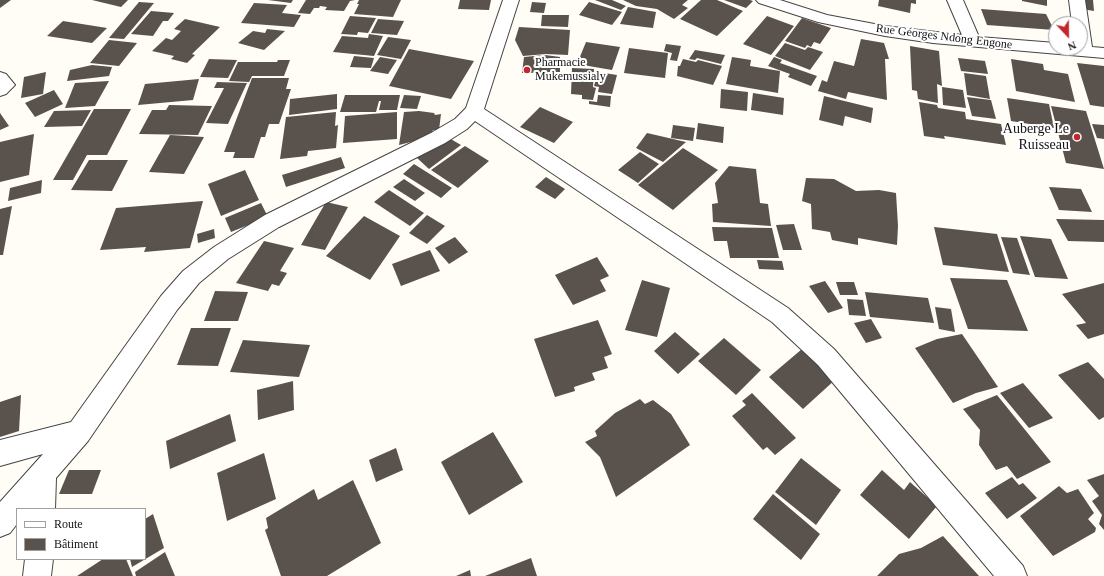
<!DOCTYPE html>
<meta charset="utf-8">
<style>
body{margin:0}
#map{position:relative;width:1104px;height:576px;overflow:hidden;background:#fffdf5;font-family:"Times New Roman",serif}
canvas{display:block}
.legend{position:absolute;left:16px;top:508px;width:130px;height:52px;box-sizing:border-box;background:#fff;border:1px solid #a0a0a0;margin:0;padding:5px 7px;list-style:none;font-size:12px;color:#111}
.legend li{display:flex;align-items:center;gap:8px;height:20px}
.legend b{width:20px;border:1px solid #a0a0a0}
.north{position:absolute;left:1048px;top:16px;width:40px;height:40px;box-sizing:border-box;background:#fff;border:1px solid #a0a0a0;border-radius:50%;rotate:158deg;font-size:11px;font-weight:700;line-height:16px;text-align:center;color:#111}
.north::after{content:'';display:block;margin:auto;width:14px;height:18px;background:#c4262e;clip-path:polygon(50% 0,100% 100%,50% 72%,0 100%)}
</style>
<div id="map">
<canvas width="1104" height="576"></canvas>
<ul class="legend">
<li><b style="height:5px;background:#fff"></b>Route</li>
<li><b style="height:11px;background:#5a524d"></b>Bâtiment</li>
</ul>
<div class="north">N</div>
</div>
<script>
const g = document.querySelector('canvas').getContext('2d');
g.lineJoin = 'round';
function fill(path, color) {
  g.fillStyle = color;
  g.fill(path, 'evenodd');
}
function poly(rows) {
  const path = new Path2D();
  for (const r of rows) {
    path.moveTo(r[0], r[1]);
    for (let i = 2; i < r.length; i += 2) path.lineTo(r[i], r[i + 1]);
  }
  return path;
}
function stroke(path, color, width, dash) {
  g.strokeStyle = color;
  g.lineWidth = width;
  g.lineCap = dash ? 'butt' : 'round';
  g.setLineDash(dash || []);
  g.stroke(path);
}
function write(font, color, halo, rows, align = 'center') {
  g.font = font + ' "Times New Roman",serif';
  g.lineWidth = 4;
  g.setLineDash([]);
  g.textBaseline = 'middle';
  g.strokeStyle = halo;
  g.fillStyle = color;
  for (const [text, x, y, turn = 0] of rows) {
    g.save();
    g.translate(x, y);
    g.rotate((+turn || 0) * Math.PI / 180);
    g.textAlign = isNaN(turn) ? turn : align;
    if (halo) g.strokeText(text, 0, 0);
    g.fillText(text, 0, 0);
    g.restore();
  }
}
fill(poly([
 [0,0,11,0,0,8],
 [92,0,128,0,121,7],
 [268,0,293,0,291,3],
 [306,0,355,0,350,1,344,11,325,10,327,7,320,6,319,8,314,8,310,14,298,13],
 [359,0,401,0,393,17,354,14,359,4,357,4],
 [460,0,491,0,489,10,458,9],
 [595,0,612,0,626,6,621,10],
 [623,0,688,0,682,5,688,8,674,19,657,9,636,6],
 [701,0,717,0,743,11,717,36,680,19],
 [724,0,750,0,753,1,746,8],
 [879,0,916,0,916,4,911,3,910,13,878,6],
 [1022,0,1047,0,1047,6,1022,1],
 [1082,0,1093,0,1094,11,1082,9],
 [139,2,154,3,124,39,109,38],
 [532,2,546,3,544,13,530,12],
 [589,2,622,12,612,25,579,15],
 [254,3,287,5,282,13,301,15,294,27,241,23],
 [628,7,656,12,653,28,620,24],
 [981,9,1046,14,1054,30,987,25],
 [151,11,174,13,168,21,163,21,153,36,131,34],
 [542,15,569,15,568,27,541,26],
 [350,16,376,18,368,33,358,32,357,35,341,34],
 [767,16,794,26,771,55,743,44],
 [802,18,831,28,820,44,814,42,811,47,807,45,805,48,785,41],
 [185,19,220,27,192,54,195,55,187,63,171,59,174,56,152,51,166,38,172,40,181,31,174,29],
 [378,19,404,21,397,35,371,33],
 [63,21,107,28,92,43,47,36],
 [519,27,570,30,568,55,546,54,523,56,515,40],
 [267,29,285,31,264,50,238,43,253,31,265,33],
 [369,34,383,36,374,56,333,52,342,36,368,38],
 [388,37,411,40,401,59,377,55],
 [861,39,884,43,889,59,885,59,887,100,848,92,846,99,818,91,822,80,827,82,834,61,854,66],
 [109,40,137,43,119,66,90,63],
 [586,42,620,47,612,70,577,64],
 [785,43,805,50,808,47,823,52,810,70,775,56],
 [666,44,681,46,677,61,670,60,672,53,664,51],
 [910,46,939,51,942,86,937,84,938,103,918,99,917,91,912,90],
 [629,48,668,53,665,78,624,73],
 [409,49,474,61,451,99,389,86],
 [695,50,725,55,721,64,697,58,695,60,689,59],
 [545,55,560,57,560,72,522,73,524,57],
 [354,56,374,58,371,68,350,67],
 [380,57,397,60,388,74,370,71],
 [732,57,751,60,750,66,780,71,778,93,726,84],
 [774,57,782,60,780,63,817,76,811,86,788,77,790,74,768,66],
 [958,58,985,61,988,74,961,71],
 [209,59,237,60,228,78,200,77],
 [683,59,696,62,698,60,722,66,713,85,677,76,678,66,680,66],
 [1011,59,1043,64,1044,70,1068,74,1075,102,1016,91],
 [278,60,290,60,284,76,252,76,249,82,229,81,238,62,277,62],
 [1077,63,1104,66,1104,107,1090,105],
 [92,65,112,67,109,76,67,81,70,70],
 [572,68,594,69,593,87,596,88,593,100,582,99,582,95,571,94],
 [46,72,43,94,21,98,24,77],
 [598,72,617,75,612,94,598,92,599,87,594,86],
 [964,73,986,76,990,99,967,95],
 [252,78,289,78,286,89,291,89,279,124,269,124,265,137,261,137,254,158,233,158,235,152,224,152],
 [199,79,193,100,138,105,145,84],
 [109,81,95,106,65,108,75,83],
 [217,82,247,83,228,124,206,123,224,88,214,88],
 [942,87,963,90,966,108,943,105],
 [721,89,748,92,747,111,720,108],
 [54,90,63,104,35,117,25,103],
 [753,93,784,98,783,115,751,110],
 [337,94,337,109,289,115,290,99],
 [345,95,400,95,397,110,379,110,381,101,379,101,376,112,340,112],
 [404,95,421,96,417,109,400,108],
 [598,95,611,96,610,107,589,104,589,101,597,102],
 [824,96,873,108,871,123,845,116,843,126,819,120],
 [967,97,991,100,996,119,972,116],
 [1007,98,1049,104,1054,128,1011,121],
 [919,102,937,105,938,108,965,112,966,119,1001,124,1006,145,944,136,945,139,924,136],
 [169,105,212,106,198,135,139,134,152,110,166,110],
 [1051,106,1086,111,1104,169,1066,163],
 [540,107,573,122,554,143,520,127],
 [94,109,131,109,107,155,87,155,73,180,53,180],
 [91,110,82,126,44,127,54,111],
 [419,111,434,113,435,115,441,114,439,130,433,130,430,137,399,145,404,112],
 [336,112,335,126,338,125,336,148,308,151,307,156,280,159,286,117],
 [397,112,397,139,343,143,345,116],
 [0,113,9,126,0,130],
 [698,123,724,127,723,143,696,139],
 [1092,124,1104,125,1104,139,1097,138],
 [673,125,695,128,693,141,671,138],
 [647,133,686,142,663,162,636,148],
 [34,134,29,175,0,182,0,142],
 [170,135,204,137,184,174,149,172],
 [449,138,461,145,429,169,416,157],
 [465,146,489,161,458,188,431,170],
 [683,148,718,170,673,210,638,185],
 [640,152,659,164,638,183,618,170],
 [341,157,345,168,286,187,282,175],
 [89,160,128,160,112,191,71,190],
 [414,164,452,188,441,198,403,174],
 [729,166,756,169,760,203,768,204,771,226,713,222,712,204,718,203,715,183],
 [245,170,259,200,221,216,208,184],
 [546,177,565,189,555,199,535,187],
 [806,178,834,179,856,191,879,190,896,193,898,226,897,245,858,238,858,245,832,240,830,232,812,229,811,204,802,201],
 [404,179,425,193,415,201,393,187],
 [42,180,41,193,8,201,10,188],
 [1049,187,1081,189,1092,212,1059,210],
 [389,190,424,213,410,226,374,202],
 [203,201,190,248,144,252,146,247,100,250,116,208],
 [326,202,348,207,325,250,301,245],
 [261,203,268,217,231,232,225,218],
 [12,206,3,255,0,255,0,209],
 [427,215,445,226,427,244,409,233],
 [364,216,400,236,370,280,326,256],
 [1056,219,1104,220,1104,242,1068,241],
 [794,224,802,250,783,250,776,225],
 [712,227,772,228,779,258,730,258,727,241,714,241],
 [934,227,997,234,1009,272,943,265],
 [214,229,215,238,198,243,197,234],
 [1020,236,1051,239,1068,279,1035,277],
 [455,237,468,252,449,264,435,248],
 [1001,237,1017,238,1030,275,1013,273],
 [264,241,294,248,280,271,287,273,279,286,272,284,268,291,236,283],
 [430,250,440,271,401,286,392,264],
 [597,257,609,276,600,280,606,291,573,305,555,275],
 [757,260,782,261,784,270,759,269],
 [950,278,1007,280,1028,331,968,329],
 [642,280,670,288,657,337,625,330],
 [825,281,843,308,828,313,809,286],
 [836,282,854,282,858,295,840,295],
 [1104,283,1104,334,1088,339,1076,325,1086,323,1062,294],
 [215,291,248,292,238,321,204,321],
 [865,292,928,298,934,323,870,317],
 [847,299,863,300,866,316,849,315],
 [935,307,951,309,955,332,939,329],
 [871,319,882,338,866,343,854,323],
 [598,320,612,354,604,357,608,368,592,373,595,380,574,387,575,391,555,397,534,339],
 [191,328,231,328,218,366,177,365],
 [675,332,700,354,678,374,654,351],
 [962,334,998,387,976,393,953,403,915,348,937,339],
 [724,338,761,370,736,395,698,361],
 [243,340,310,345,299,377,230,372],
 [802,349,836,379,803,409,769,377],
 [1088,362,1104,379,1104,417,1099,420,1058,375],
 [293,381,294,410,258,420,257,390],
 [1023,383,1053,418,1029,428,1000,393],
 [752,393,796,438,775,455,767,447,763,450,732,416,746,405,742,401],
 [21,395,19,431,0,437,0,402],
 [997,395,1051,462,1017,479,1007,466,996,470,979,445,980,430,963,409],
 [640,399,645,404,653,400,671,414,690,445,616,497,600,457,585,442,597,436,595,431,615,413],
 [230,414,236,441,170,469,166,441],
 [493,432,523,482,469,515,441,462],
 [396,448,403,470,376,482,369,460],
 [264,453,276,499,227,521,217,473],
 [801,458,841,490,816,525,775,492],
 [69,470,101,470,92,494,59,494],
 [882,470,904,490,910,482,937,506,909,539,860,495],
 [1104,474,1104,530,1099,524,1102,515,1092,501,1099,496,1087,480],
 [1012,477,1019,485,1023,483,1037,498,1007,519,985,493],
 [353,480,381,543,327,576,281,576,265,530,268,528,266,518,314,489,318,500],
 [1059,486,1067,493,1078,489,1094,513,1088,519,1096,528,1095,532,1053,556,1020,516],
 [773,494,820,534,801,560,753,519],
 [153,514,164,548,132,567,130,559,145,559,145,519],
 [943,536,979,576,877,576,899,554,921,548],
 [165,552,175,576,136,576,135,572],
 [531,558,537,576,485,576],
 [103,559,126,559,133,576,77,576],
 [470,570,471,576,456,576]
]), '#5a524d');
const minor = poly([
 [503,0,519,0,484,109,788,308,834,349,1023,566,1027,576,994,576,818,365,772,322,475,121,467,129,445,143,279,227,228,259,199,283,177,310,88,441,56,478,55,509,17,509,17,524,10,533,0,537,0,502,43,454,0,466,0,440,71,422,161,296,183,271,214,247,265,215,431,133,455,119,466,108,503,0],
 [756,0,780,0,827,15,885,26,962,35,947,0,963,0,979,37,1056,43,1056,48,1080,48,1080,24,1072,24,1069,0,1085,0,1092,47,1104,48,1104,58,933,43,885,36,818,22,759,3,756,0],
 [0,72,6,74,15,85,6,94,0,96,0,72],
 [25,559,53,559,51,576,23,576,25,559]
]);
stroke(minor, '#444', 2);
fill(minor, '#fff');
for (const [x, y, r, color] of [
 [527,70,4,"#c4262e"],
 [1077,137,4,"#c4262e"]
]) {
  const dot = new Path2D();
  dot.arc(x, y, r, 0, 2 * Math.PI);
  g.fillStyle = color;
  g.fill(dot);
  stroke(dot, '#fff', 1.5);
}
write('12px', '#111', '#fff', [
 ["Rue Géorges Ndong Engone",944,37,7]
]);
write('12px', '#111', '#fff', [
 ["Pharmacie",535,63],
 ["Mukemussialy",535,77]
], 'left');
write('14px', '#111', '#fff', [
 ["Auberge Le",1069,129],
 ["Ruisseau",1069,145]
], 'right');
</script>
